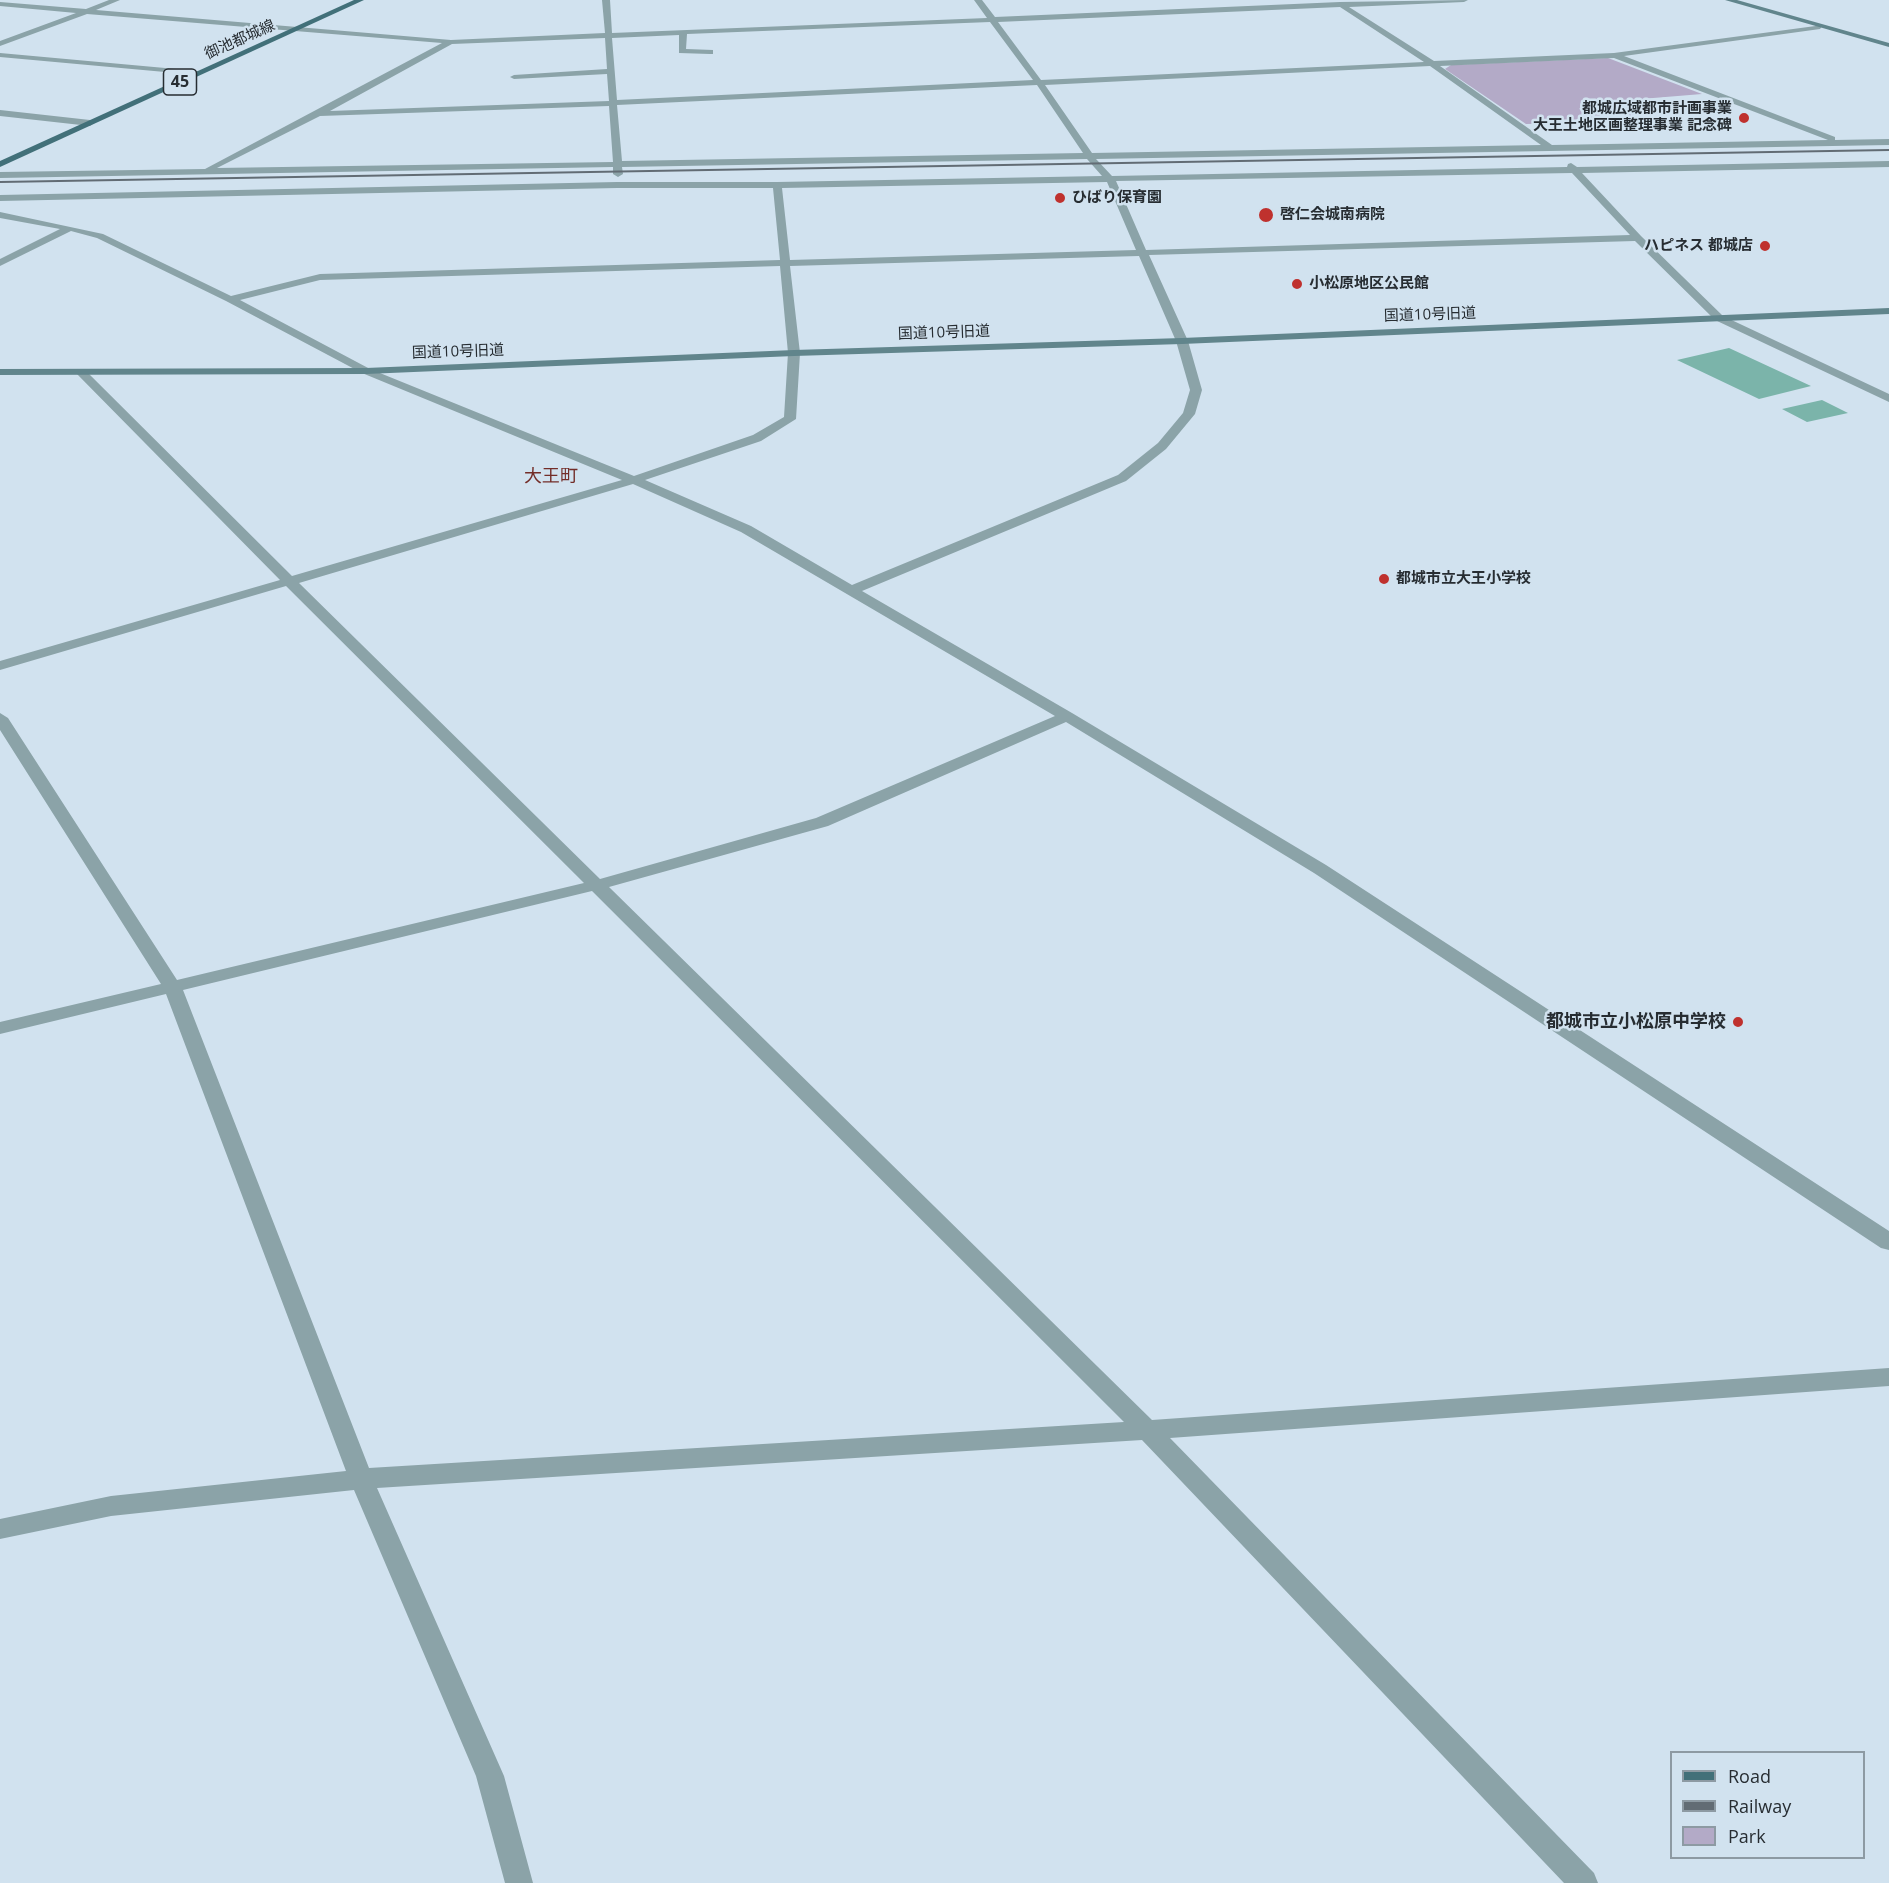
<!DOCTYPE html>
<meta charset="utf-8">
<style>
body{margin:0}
#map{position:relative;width:1889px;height:1883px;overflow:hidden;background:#d1e2ef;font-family:"Open Sans",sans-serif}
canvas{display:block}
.legend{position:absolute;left:1670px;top:1751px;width:195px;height:108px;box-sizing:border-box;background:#d1e2ef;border:2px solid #8d9aa3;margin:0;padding:8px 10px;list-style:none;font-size:18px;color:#272d32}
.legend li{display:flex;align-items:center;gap:12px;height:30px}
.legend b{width:30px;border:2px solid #8d9aa3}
</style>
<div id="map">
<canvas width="1889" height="1883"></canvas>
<ul class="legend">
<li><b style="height:8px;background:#427079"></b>Road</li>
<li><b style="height:8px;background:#626c74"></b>Railway</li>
<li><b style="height:16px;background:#b3aac7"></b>Park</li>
</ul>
</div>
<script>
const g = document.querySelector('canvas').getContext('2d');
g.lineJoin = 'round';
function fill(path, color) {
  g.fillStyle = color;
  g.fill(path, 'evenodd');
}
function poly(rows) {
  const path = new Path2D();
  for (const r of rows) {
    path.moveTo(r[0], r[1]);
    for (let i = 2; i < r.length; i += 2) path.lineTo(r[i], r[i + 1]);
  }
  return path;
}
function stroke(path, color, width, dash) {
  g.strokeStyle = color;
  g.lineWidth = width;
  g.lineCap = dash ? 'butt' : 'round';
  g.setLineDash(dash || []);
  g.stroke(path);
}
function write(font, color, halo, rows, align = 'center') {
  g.font = font + ' "Open Sans","Noto Sans JP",sans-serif';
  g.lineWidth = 5;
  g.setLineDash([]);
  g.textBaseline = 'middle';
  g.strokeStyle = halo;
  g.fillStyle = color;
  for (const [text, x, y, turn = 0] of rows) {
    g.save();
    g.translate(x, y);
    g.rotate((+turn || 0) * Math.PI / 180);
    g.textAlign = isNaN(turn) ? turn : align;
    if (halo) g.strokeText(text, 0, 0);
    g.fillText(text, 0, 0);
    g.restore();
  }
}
fill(poly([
 [1608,58,1702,94,1629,100,1661,121,1526,124,1445,69,1451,65]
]), '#b3aac7');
fill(poly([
 [1729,348,1811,386,1759,399,1677,360],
 [1822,400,1848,413,1807,422,1782,409]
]), '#7bb4aa');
fill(poly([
 [109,0,120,0,96,10,451,40,605,33,602,0,610,0,612,33,987,18,974,0,982,0,995,17,1340,2,1468,0,1464,2,1349,7,1434,61,1614,53,1823,25,1820,29,1624,56,1835,137,1835,140,1889,139,1889,145,1096,159,1112,176,1567,167,1568,164,1571,163,1577,167,1889,161,1889,167,1582,173,1641,236,1723,316,1889,394,1889,402,1715,320,1635,241,1149,255,1188,341,1202,390,1195,414,1166,449,1126,481,862,591,1072,713,1326,865,1889,1231,1889,1250,1881,1248,1314,873,1066,722,828,826,609,887,1152,1420,1889,1368,1889,1386,1170,1438,1594,1873,1598,1883,1564,1883,1142,1440,377,1488,504,1776,533,1883,505,1883,476,1776,354,1490,111,1516,0,1539,0,1519,111,1496,346,1471,166,994,0,1034,0,1022,161,984,0,730,0,713,8,718,177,980,584,883,286,586,0,670,0,661,280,580,75,372,81,369,85,370,292,576,622,480,362,373,226,301,97,238,71,231,0,266,0,259,60,229,0,218,0,212,103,234,231,296,320,274,780,260,773,188,617,188,0,201,0,195,617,182,777,182,1102,176,1087,159,622,167,623,174,618,177,613,174,613,167,0,178,0,172,205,169,442,43,87,14,0,46,0,41,76,13,0,6,0,2,86,9,109,0],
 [1340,7,1424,62,1041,80,998,22,1340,7],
 [990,22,1033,80,617,100,612,38,679,35,679,53,710,54,713,54,713,50,686,49,687,34,990,22],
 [605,38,607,69,514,75,510,77,514,79,607,74,609,101,330,111,452,44,605,38],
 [1614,58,1828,140,1552,145,1440,66,1614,58],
 [1430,66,1541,145,1092,153,1045,85,1430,66],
 [1037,85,1083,153,622,161,617,105,1037,85],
 [609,106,613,162,217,168,320,116,609,106],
 [1572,173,1630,235,1146,250,1116,181,1572,173],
 [1107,182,1136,250,790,260,782,188,1107,182],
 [1139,256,1176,341,1190,390,1183,413,1158,443,1118,475,852,585,751,526,645,480,761,441,796,419,800,353,790,266,1139,256],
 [780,266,788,353,784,417,753,435,634,476,370,369,240,300,320,280,780,266],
 [633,484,741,532,1055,716,816,818,600,879,299,583,633,484],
 [592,891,1124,1422,369,1468,183,990,592,891],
 [0,53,198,71,202,73,198,75,0,57,0,53],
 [0,110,90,120,94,123,90,126,0,116,0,110]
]), '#8ba3a8');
fill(poly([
 [1725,0,1737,0,1889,43,1889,47,1725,0],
 [1889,308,1889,314,1182,344,794,356,366,374,0,375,0,369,366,368,794,350,1182,338,1889,308]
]), '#61858c');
fill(poly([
 [354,0,364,0,0,167,0,161,354,0]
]), '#427079');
stroke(poly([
 [0,182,1889,150]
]), '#626c74', 2);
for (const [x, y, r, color] of [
 [1744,118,6,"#bf312e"],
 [1060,198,6,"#bf312e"],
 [1266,215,8,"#bf312e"],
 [1765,246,6,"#bf312e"],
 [1297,284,6,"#bf312e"],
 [1384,579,6,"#bf312e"],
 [1738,1022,6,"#bf312e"]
]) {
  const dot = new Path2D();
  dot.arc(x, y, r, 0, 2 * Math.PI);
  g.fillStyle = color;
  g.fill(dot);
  stroke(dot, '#d1e2ef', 2);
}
write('15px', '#272d32', '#d1e2ef', [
 ["御池都城線",240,40,-24],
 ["国道10号旧道",1430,315,-2],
 ["国道10号旧道",944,333,-2],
 ["国道10号旧道",458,352,-2]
]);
write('bold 15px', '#272d32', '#d1e2ef', [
 ["都城広域都市計画事業",1732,109,"right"],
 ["大王土地区画整理事業 記念碑",1732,126,"right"],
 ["ひばり保育園",1072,198],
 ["啓仁会城南病院",1280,215],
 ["ハピネス 都城店",1753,246,"right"],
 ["小松原地区公民館",1309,284],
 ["都城市立大王小学校",1396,579]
], 'left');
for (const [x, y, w] of [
 [180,82,33]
]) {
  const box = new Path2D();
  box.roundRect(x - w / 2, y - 13, w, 26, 4.5);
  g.fillStyle = '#d1e2ef';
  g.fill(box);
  stroke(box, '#272d32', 1.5);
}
write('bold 16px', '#272d32', null, [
 ["45",180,82]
]);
write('18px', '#732d28', '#d1e2ef', [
 ["大王町",551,477]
]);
write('bold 18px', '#272d32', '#d1e2ef', [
 ["都城市立小松原中学校",1726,1022]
], 'right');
</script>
